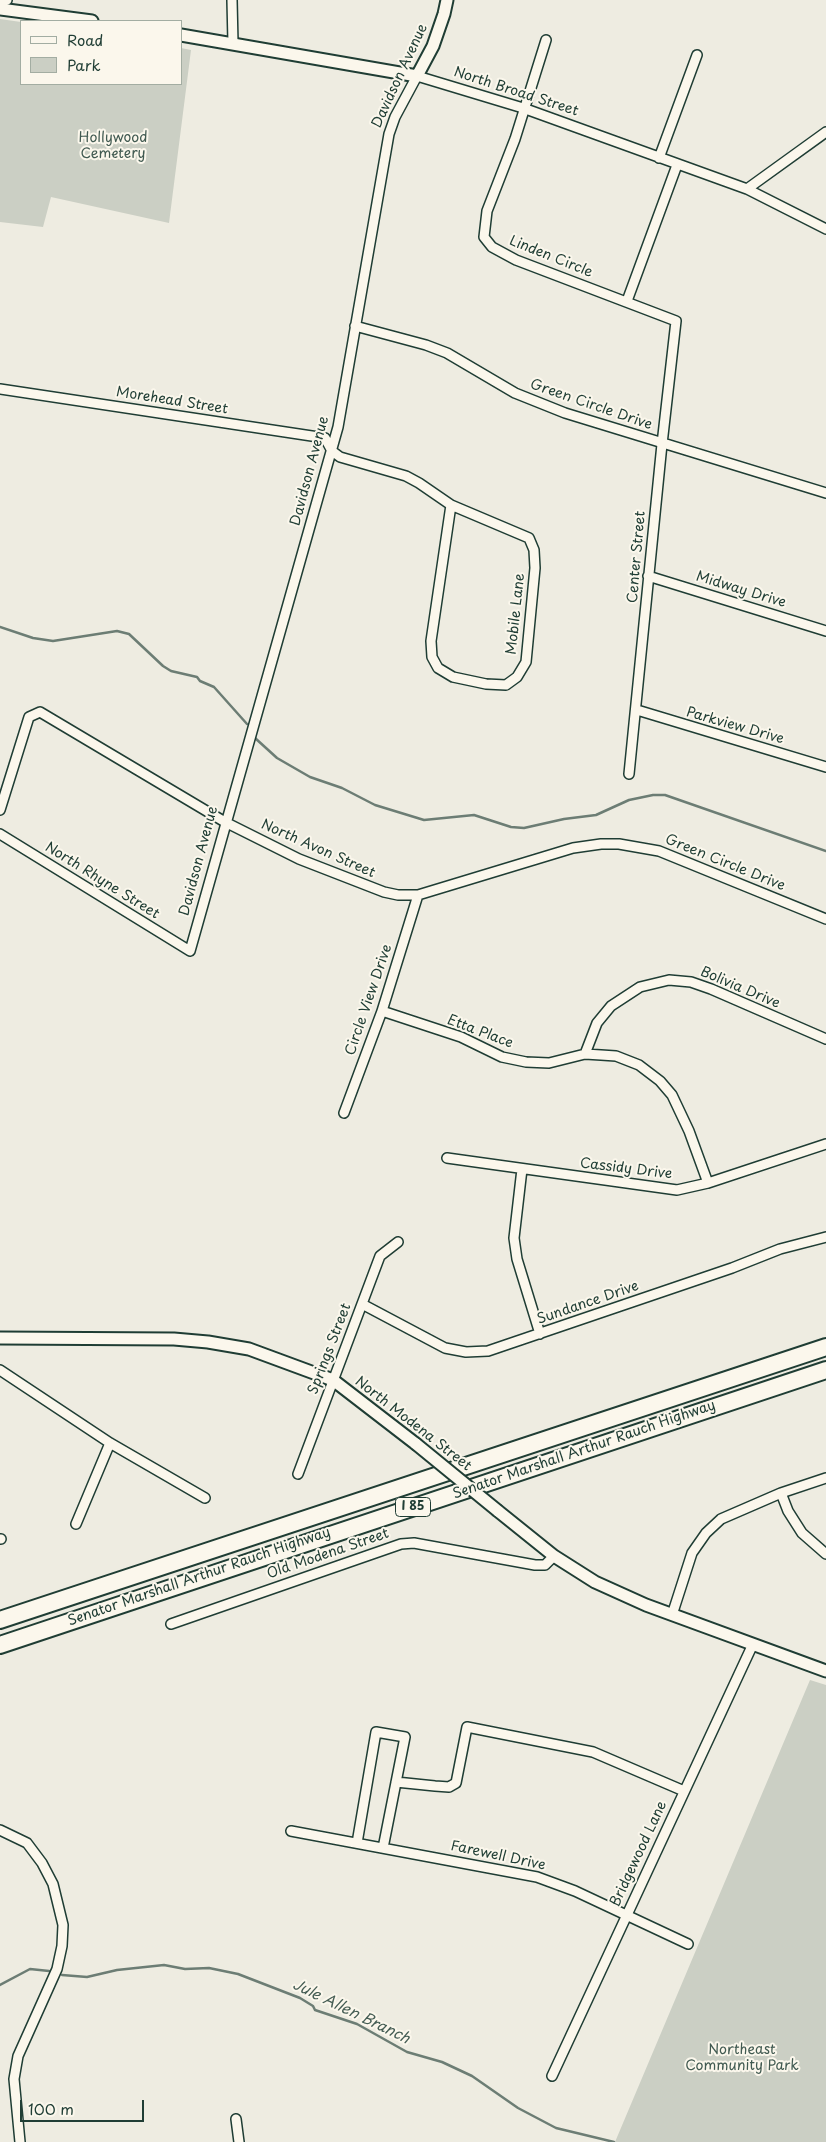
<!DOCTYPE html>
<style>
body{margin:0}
#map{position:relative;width:826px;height:2142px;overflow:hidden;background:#eeece1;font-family:"Playpen Sans",sans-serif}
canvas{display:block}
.legend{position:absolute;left:20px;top:20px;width:162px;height:65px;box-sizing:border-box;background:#fbf7ec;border:1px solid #a3ada2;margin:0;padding:6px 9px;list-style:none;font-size:15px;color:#1f3d34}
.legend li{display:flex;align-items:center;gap:10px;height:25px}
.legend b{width:25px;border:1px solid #a3ada2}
.scale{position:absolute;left:20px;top:2100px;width:124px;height:22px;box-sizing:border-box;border:2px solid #1f3d34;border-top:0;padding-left:6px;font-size:15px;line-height:18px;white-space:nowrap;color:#1f3d34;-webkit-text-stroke:4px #fbf7ec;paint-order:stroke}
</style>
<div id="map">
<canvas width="826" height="2142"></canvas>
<ul class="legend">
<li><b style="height:6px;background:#fbf7ec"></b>Road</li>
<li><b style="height:14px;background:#cbcfc4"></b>Park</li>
</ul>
<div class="scale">100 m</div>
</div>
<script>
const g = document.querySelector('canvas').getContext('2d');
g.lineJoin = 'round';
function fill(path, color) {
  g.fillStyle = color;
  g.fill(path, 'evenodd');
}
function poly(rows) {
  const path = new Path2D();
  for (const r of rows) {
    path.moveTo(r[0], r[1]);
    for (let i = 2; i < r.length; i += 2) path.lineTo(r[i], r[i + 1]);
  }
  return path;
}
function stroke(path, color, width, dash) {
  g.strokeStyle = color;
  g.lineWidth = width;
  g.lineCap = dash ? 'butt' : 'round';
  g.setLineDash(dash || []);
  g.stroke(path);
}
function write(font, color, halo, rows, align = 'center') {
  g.font = font + ' "Playpen Sans",sans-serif';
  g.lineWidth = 4;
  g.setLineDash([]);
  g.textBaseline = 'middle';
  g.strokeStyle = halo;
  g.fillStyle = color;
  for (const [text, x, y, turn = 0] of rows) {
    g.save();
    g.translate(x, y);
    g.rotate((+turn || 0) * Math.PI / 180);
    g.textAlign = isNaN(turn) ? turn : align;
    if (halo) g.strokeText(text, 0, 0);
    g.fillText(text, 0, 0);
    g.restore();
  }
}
fill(poly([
 [0,19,21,22,21,84,181,84,181,48,191,50,169,223,51,197,43,227,0,222],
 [810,1680,826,1685,826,2142,615,2142]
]), '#cbcfc4');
stroke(poly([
 [0,627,33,638,53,641,117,631,129,634,163,666,171,671,197,677,200,681,214,687,247,724],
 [255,738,277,758,310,777,342,788,375,805,424,820,474,815,511,827,524,828,564,819,596,815,629,800,653,795,665,795,826,851],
 [62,1975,87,1977,117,1970,164,1965,185,1969,209,1968,238,1974,300,1998,313,2006,315,2010,357,2024,407,2052,442,2062,472,2076,518,2108,556,2128,614,2142],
 [0,1985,30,1969,49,1971]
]), '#6c7d74', 2.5);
const minor = poly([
 [232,0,233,43],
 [0,3,7,0],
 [546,40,515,139,487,211,484,237,492,247,516,260,676,321,662,444,629,774],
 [659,158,697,55],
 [747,189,826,132],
 [627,301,677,165],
 [355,326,426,345,447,353,515,393,565,413,826,493],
 [0,389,325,438,332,451,340,457,406,476,419,483,451,505],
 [451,505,529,538,534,550,535,568,526,662,517,677,506,685,486,684,453,677,438,668,432,657,431,641,451,505],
 [648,576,826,631],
 [637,710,826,767],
 [0,810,29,717,40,712,225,822,299,859,384,892,398,895,418,895,573,848,601,844,619,844,659,851,826,919],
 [0,834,190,951,338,427,389,134,395,117,417,76,523,108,747,189,826,229],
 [382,1011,461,1037,502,1057,526,1062,549,1063,585,1054,601,1055,616,1056,639,1065,660,1081,672,1095,689,1131,708,1183],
 [585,1054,597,1023,611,1006,640,987,669,980,691,982,711,989,826,1039],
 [344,1113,382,1011,418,895],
 [447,1158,677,1190,708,1183,826,1144],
 [522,1169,514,1238,517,1259,540,1334],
 [362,1304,445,1348,466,1352,488,1351,732,1268,780,1249,826,1237],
 [0,1370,110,1443,205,1498],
 [298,1474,380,1256,398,1242],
 [781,1493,788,1511,802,1533,826,1554],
 [76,1524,110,1443],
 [0,1539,1,1539],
 [672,1615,692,1553,706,1533,721,1519,781,1493,826,1478],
 [171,1624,401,1544,414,1543,535,1565,545,1565,554,1556],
 [396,1782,435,1786,449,1787,456,1783,467,1727,593,1752,684,1791],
 [0,1830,27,1843,42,1863,53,1884,63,1925,62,1946,57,1969,18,2056,14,2079,20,2142],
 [291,1831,537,1877,575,1891,688,1944],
 [357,1843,376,1732,405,1737,383,1848],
 [552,2076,753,1644],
 [236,2119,239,2142]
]);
const tertiary = poly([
 [0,9,92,21],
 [181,35,417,76,433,46,444,14,447,0],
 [0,1338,174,1339,208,1342,249,1349,333,1380,416,1444],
 [498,1511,554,1556,595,1582,646,1605,826,1671]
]);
const motorway = poly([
 [0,1620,826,1347],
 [0,1645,826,1370]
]);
stroke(minor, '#1f3d34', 12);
stroke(tertiary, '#1f3d34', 15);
stroke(motorway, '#1f3d34', 20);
stroke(minor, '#fbf7ec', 9);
stroke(tertiary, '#fbf7ec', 11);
stroke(motorway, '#fbf7ec', 16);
const tertiaryBridge = poly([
 [416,1444,498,1511]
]);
stroke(tertiaryBridge, '#1f3d34', 15, []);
stroke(tertiaryBridge, '#fbf7ec', 11);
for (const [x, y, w] of [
 [413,1507,35]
]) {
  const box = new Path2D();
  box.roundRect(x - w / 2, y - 9.5, w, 19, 4);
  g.fillStyle = '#fbf7ec';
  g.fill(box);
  stroke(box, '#1f3d34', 1);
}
write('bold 12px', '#1f3d34', null, [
 ["I 85",413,1507]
]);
write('14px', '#1f3d34', '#fbf7ec', [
 ["Davidson Avenue",400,76,-65],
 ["North Broad Street",516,92,18],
 ["Linden Circle",551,257,22],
 ["Morehead Street",172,401,9],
 ["Green Circle Drive",591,405,19],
 ["Davidson Avenue",310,471,-75],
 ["Center Street",637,557,-85],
 ["Midway Drive",741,590,17],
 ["Mobile Lane",516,614,-84],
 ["Parkview Drive",735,726,16],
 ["North Avon Street",318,849,24],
 ["Davidson Avenue",199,861,-75],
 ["Green Circle Drive",725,863,22],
 ["North Rhyne Street",102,881,32],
 ["Bolivia Drive",740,988,23],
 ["Circle View Drive",369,1000,-71],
 ["Etta Place",480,1032,21],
 ["Cassidy Drive",626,1169,7],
 ["Sundance Drive",588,1303,-19],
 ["Springs Street",330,1349,-69],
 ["North Modena Street",413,1424,38],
 ["Senator Marshall Arthur Rauch Highway",584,1450,-19],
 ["Old Modena Street",328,1554,-19],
 ["Senator Marshall Arthur Rauch Highway",199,1577,-19],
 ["Bridgewood Lane",639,1854,-65],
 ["Farewell Drive",498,1856,12]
]);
write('14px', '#415a51', '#fbf7ec', [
 ["Hollywood",113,138],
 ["Cemetery",113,154],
 ["Northeast",742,2050],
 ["Community Park",742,2066]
]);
write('italic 15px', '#455d54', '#fbf7ec', [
 ["Jule Allen Branch",351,2012,26]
]);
</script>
